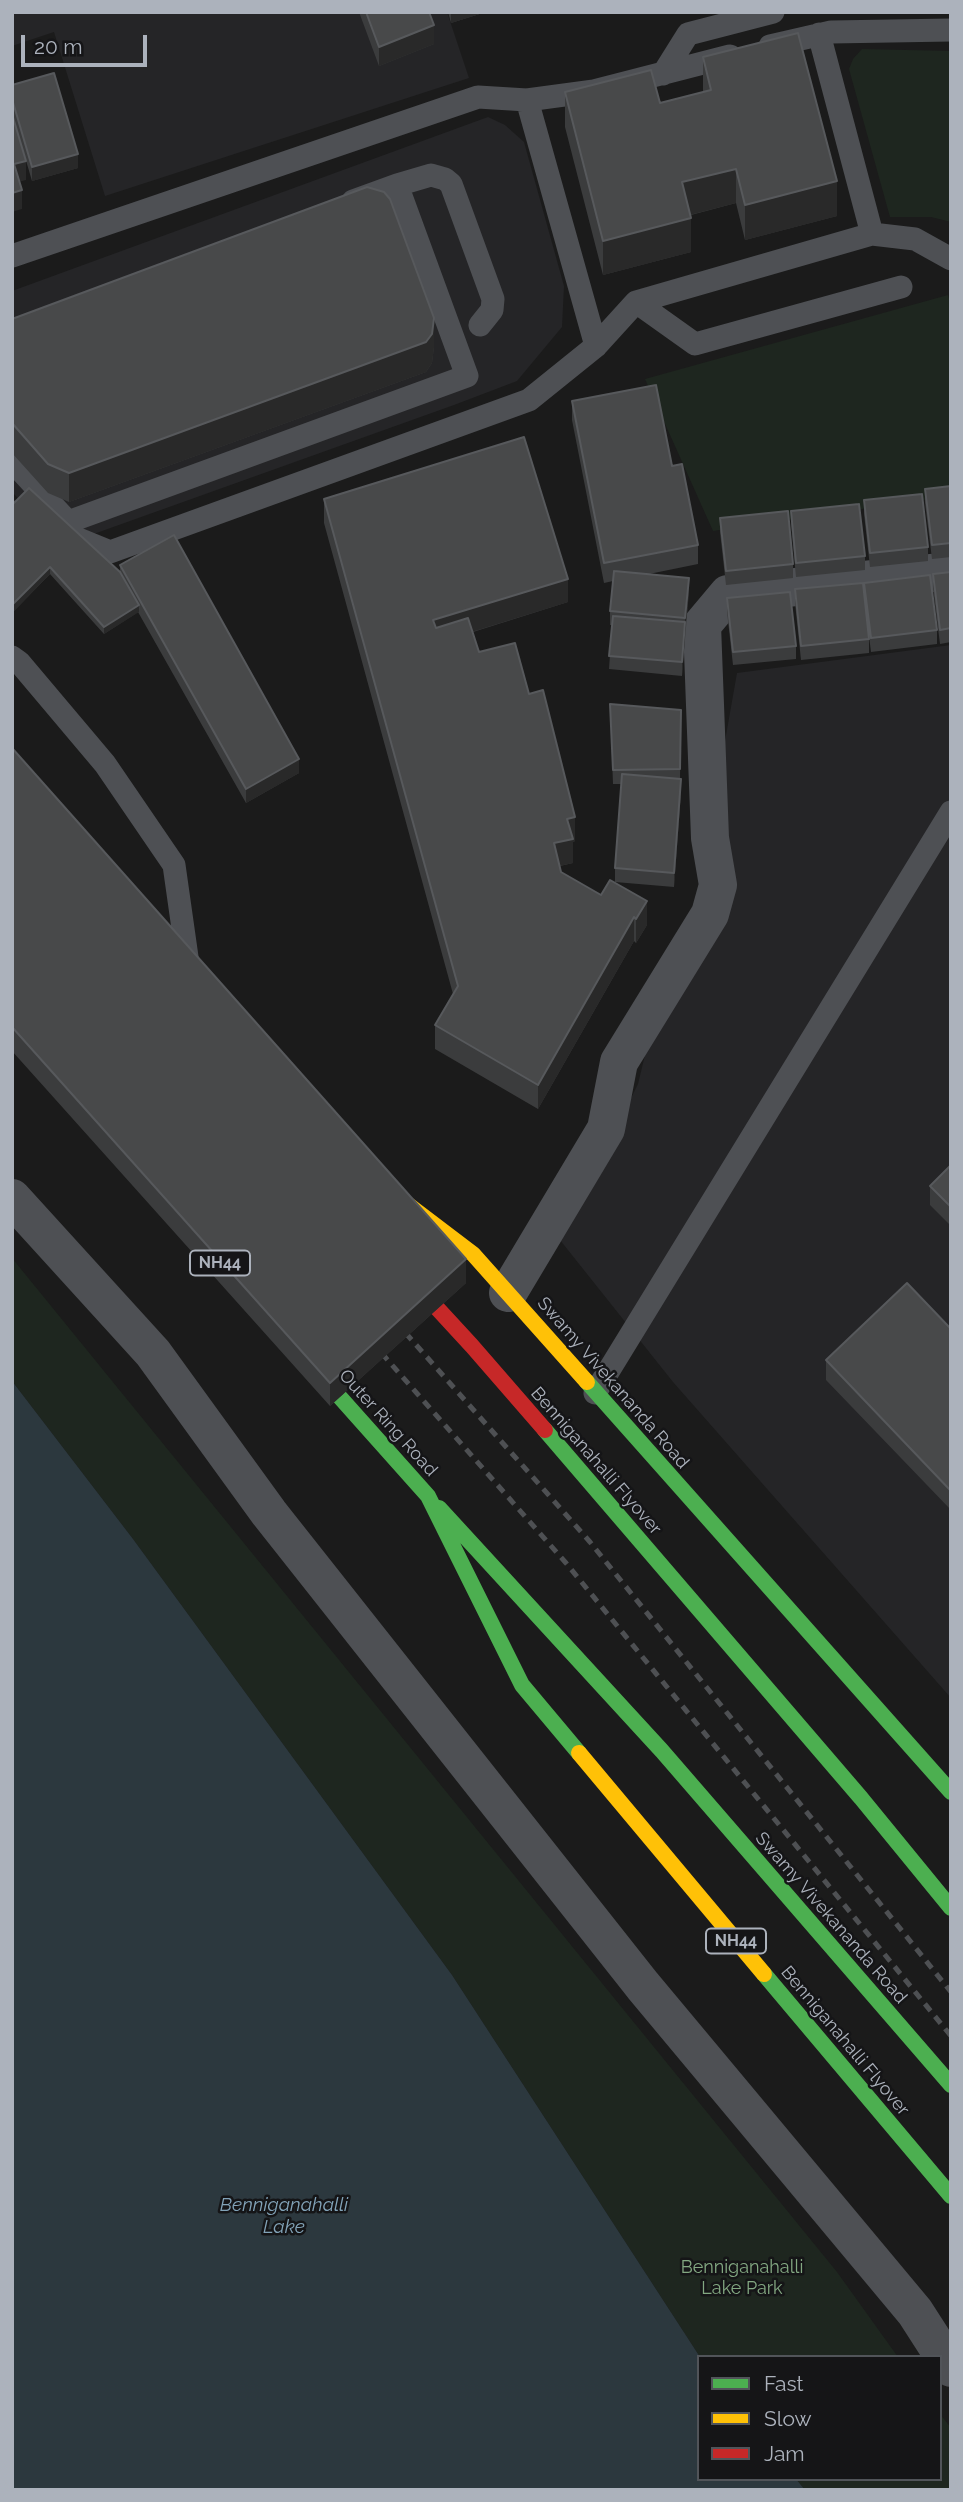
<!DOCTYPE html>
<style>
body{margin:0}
#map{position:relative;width:963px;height:2502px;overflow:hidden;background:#1b1b1b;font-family:Raleway,sans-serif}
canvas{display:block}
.frame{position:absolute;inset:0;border:14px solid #acb2bc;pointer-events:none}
.legend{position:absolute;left:697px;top:2355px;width:245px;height:126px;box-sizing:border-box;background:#151517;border:2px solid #515459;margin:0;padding:9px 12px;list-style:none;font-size:21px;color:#acb2bc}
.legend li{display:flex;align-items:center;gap:14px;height:35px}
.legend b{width:35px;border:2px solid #515459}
.scale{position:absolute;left:21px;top:35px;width:126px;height:32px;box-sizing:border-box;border:4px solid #acb2bc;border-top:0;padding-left:9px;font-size:21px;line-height:24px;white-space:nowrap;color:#acb2bc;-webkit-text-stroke:5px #151517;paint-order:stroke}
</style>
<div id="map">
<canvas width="963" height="2502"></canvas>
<div class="frame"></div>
<ul class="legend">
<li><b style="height:9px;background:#4caf50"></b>Fast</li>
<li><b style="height:9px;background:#ffc107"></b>Slow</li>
<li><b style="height:9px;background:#c62828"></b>Jam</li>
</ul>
<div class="scale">20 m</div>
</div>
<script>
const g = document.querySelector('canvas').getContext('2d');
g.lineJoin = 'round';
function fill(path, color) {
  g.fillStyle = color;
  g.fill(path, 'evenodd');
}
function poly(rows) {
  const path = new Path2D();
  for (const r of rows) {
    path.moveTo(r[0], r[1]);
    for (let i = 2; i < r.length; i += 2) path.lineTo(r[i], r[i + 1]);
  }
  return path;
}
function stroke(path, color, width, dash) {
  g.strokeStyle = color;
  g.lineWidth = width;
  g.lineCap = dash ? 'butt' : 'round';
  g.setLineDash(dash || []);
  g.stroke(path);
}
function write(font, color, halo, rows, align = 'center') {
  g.font = font + ' Raleway,sans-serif';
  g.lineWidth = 5;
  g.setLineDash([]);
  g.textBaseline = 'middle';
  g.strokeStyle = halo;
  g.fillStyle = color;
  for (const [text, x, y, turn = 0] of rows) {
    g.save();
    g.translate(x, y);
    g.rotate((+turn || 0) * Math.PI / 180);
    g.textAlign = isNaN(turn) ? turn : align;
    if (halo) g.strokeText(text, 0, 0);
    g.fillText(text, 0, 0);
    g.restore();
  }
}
fill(poly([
 [12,12,447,12,469,78,105,196,54,32,12,46],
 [488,117,505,125,524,142,564,286,562,327,517,381,454,405,63,545,12,492,12,291],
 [951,645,951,1698,673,1382,560,1240,638,1084,651,1030,721,837,725,741,737,673]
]), '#252527');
fill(poly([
 [862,49,951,51,951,222,931,217,890,217,849,69,853,59],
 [948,295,951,306,951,496,713,531,645,379],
 [12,1258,837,2272,898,2357,700,2357,452,1975,133,1539,12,1381],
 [940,2414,951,2428,951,2490,805,2490,796,2479,940,2479]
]), '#1e261f');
fill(poly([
 [12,1381,133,1539,452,1975,700,2357,699,2479,796,2479,805,2490,12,2490]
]), '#2c383e');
stroke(poly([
 [819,34,872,234],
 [770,46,831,32,951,30],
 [663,74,688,34,773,12],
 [527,100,596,346],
 [397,185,431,175,445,179,451,184,493,299,492,310,480,325],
 [12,256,478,97,527,100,594,91,730,56],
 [636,302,695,344,901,287],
 [12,461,68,522,467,376,397,185,353,201],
 [12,512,110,552,529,400,596,346,636,302,872,234,915,239,951,259],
 [12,657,19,662,105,764,174,865,189,971],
 [595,1393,951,812]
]), '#4e5054', 23);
stroke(poly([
 [12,1198,153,1353,269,1513,643,1986,915,2312,951,2368],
 [508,1293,606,1129,619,1062,710,914,718,885,710,838,702,625,728,594,951,571]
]), '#4e5054', 38);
stroke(poly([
 [305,1358,428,1496,522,1685,579,1753],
 [587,1382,951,1792],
 [545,1430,861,1798,951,1908],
 [439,1508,662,1751,951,2085],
 [764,1974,951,2196]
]), '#4caf50', 16);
stroke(poly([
 [398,1197,473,1254,587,1382],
 [579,1753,764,1974]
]), '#ffc107', 16);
stroke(poly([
 [402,1270,472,1346,545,1430]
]), '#c62828', 16);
stroke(poly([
 [395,1321,590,1542,951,1992],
 [371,1341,566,1563,951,2036]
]), '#4e5053', 5, [9, 7]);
fill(poly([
 [359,12,429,12,434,44,379,66],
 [448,12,486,12,451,23],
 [703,57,837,216,745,240,736,203,691,215,691,252,603,275,565,127,565,92,660,103,703,93],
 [12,85,78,168,32,181,12,113],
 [12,319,434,347,432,363,426,372,69,502,48,493,12,453],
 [572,401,672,466,698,545,698,564,649,574,689,591,682,676,609,669,612,625,610,625,610,611,613,581,604,583,572,420],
 [951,486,951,557,932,559,925,503,925,489],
 [324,499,568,602,473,632,479,652,529,694,575,841,573,842,573,863,560,866,561,872,647,925,636,943,634,941,538,1109,435,1049,435,1025,453,994,324,523],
 [864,500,928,547,928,561,870,567,864,514],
 [12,505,120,572,120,565,299,773,246,803,138,612,104,634,50,574,12,613],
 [791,511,865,556,865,570,796,577,791,524],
 [720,518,793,564,793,578,726,585,720,532],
 [951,572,951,642,940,644,933,588,933,574],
 [864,583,937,630,937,644,871,652,864,597,869,639,869,653,801,660,795,603,795,589,864,596],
 [727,598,796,646,796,659,733,665,727,612],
 [610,704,681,710,680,779,681,793,674,887,615,882,615,868,621,784,613,784],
 [12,748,466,1283,330,1406,12,1051],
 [951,1165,951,1226,930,1205,930,1186],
 [951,1329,951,1510,826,1380,826,1360]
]), '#3b3c3d');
fill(poly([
 [451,12,486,12,451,23],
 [434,25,434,44,379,66,379,47],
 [78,154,78,168,32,181,32,167],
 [26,161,26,180,14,183,14,164],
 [736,169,736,203,682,217,682,182],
 [837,181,837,216,745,240,745,205],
 [22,190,22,209,12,212,12,193],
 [691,218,691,252,603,275,603,241],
 [434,318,434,347,432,363,426,372,69,502,69,473],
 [50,567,50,574,12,613,12,605],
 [689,578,689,591,685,632,685,618],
 [568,579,568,602,433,644,433,620],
 [139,605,139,612,104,634,104,627],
 [685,622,685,636,682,676,682,662],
 [299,759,299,773,246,803,246,789],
 [681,779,681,793,674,887,674,873],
 [575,817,575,841,573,842,573,863,554,867,554,843,567,819],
 [647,901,647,925,636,943,636,919],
 [634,917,634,941,538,1109,538,1085],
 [466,1259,466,1283,330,1406,330,1383]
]), '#292929');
const building = poly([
 [366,12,429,12,434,25,379,47,366,12],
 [798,33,837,181,745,205,736,169,682,182,691,218,603,241,565,92,651,70,660,103,711,90,703,57,798,33],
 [54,73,78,154,32,167,12,99,12,85,54,73],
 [12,114,26,161,14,164,22,190,12,193,12,114],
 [367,187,384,192,390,199,434,318,432,334,426,342,69,473,48,464,12,423,12,319,367,187],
 [656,385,672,466,682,464,698,545,604,563,572,401,656,385],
 [524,437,568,579,433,620,436,628,468,618,479,652,515,643,529,694,543,690,575,817,567,819,573,839,554,843,561,872,601,895,610,880,647,901,636,919,634,917,538,1085,435,1025,458,986,324,499,524,437],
 [951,486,951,543,932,545,925,489,951,486],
 [29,488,120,572,139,605,104,627,50,567,12,605,12,505,29,488],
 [922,494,928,547,870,553,864,500,922,494],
 [859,504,865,556,796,563,791,511,859,504],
 [788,511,793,564,726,571,720,518,788,511],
 [174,535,299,759,246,789,120,565,174,535],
 [614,571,689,578,685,618,610,611,614,571],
 [951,572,951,628,940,630,933,574,951,572],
 [930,575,937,630,871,638,864,583,930,575],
 [863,583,869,639,801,646,795,589,863,583],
 [790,592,796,646,733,652,727,598,790,592],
 [613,616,685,622,682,662,609,656,613,616],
 [610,704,681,710,680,769,613,770,610,704],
 [12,748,466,1259,330,1383,12,1027,12,748],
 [622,774,681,779,674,873,615,868,622,774],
 [951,1165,951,1207,930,1186,951,1165],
 [907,1283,951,1329,951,1491,826,1360,907,1283]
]);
fill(building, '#48494a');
stroke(building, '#57595c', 2);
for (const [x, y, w] of [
 [220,1263,60],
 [736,1941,60]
]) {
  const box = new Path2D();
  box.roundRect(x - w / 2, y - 12.5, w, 25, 5);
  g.fillStyle = '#151517';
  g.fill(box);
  stroke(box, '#acb2bc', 2);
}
write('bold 16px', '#acb2bc', null, [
 ["NH44",220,1263],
 ["NH44",736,1941]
]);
write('18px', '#acb2bc', '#151517', [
 ["Swamy Vivekananda Road",613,1383,49],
 ["Outer Ring Road",388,1423,48],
 ["Benniganahalli Flyover",596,1461,49],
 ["Swamy Vivekananda Road",831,1918,49],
 ["Benniganahalli Flyover",845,2041,50]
]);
write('18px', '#83a882', '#151517', [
 ["Benniganahalli",742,2268],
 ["Lake Park",742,2289]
]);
write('italic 19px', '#82a3b8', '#151517', [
 ["Benniganahalli",284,2205],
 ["Lake",284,2227]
]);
</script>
